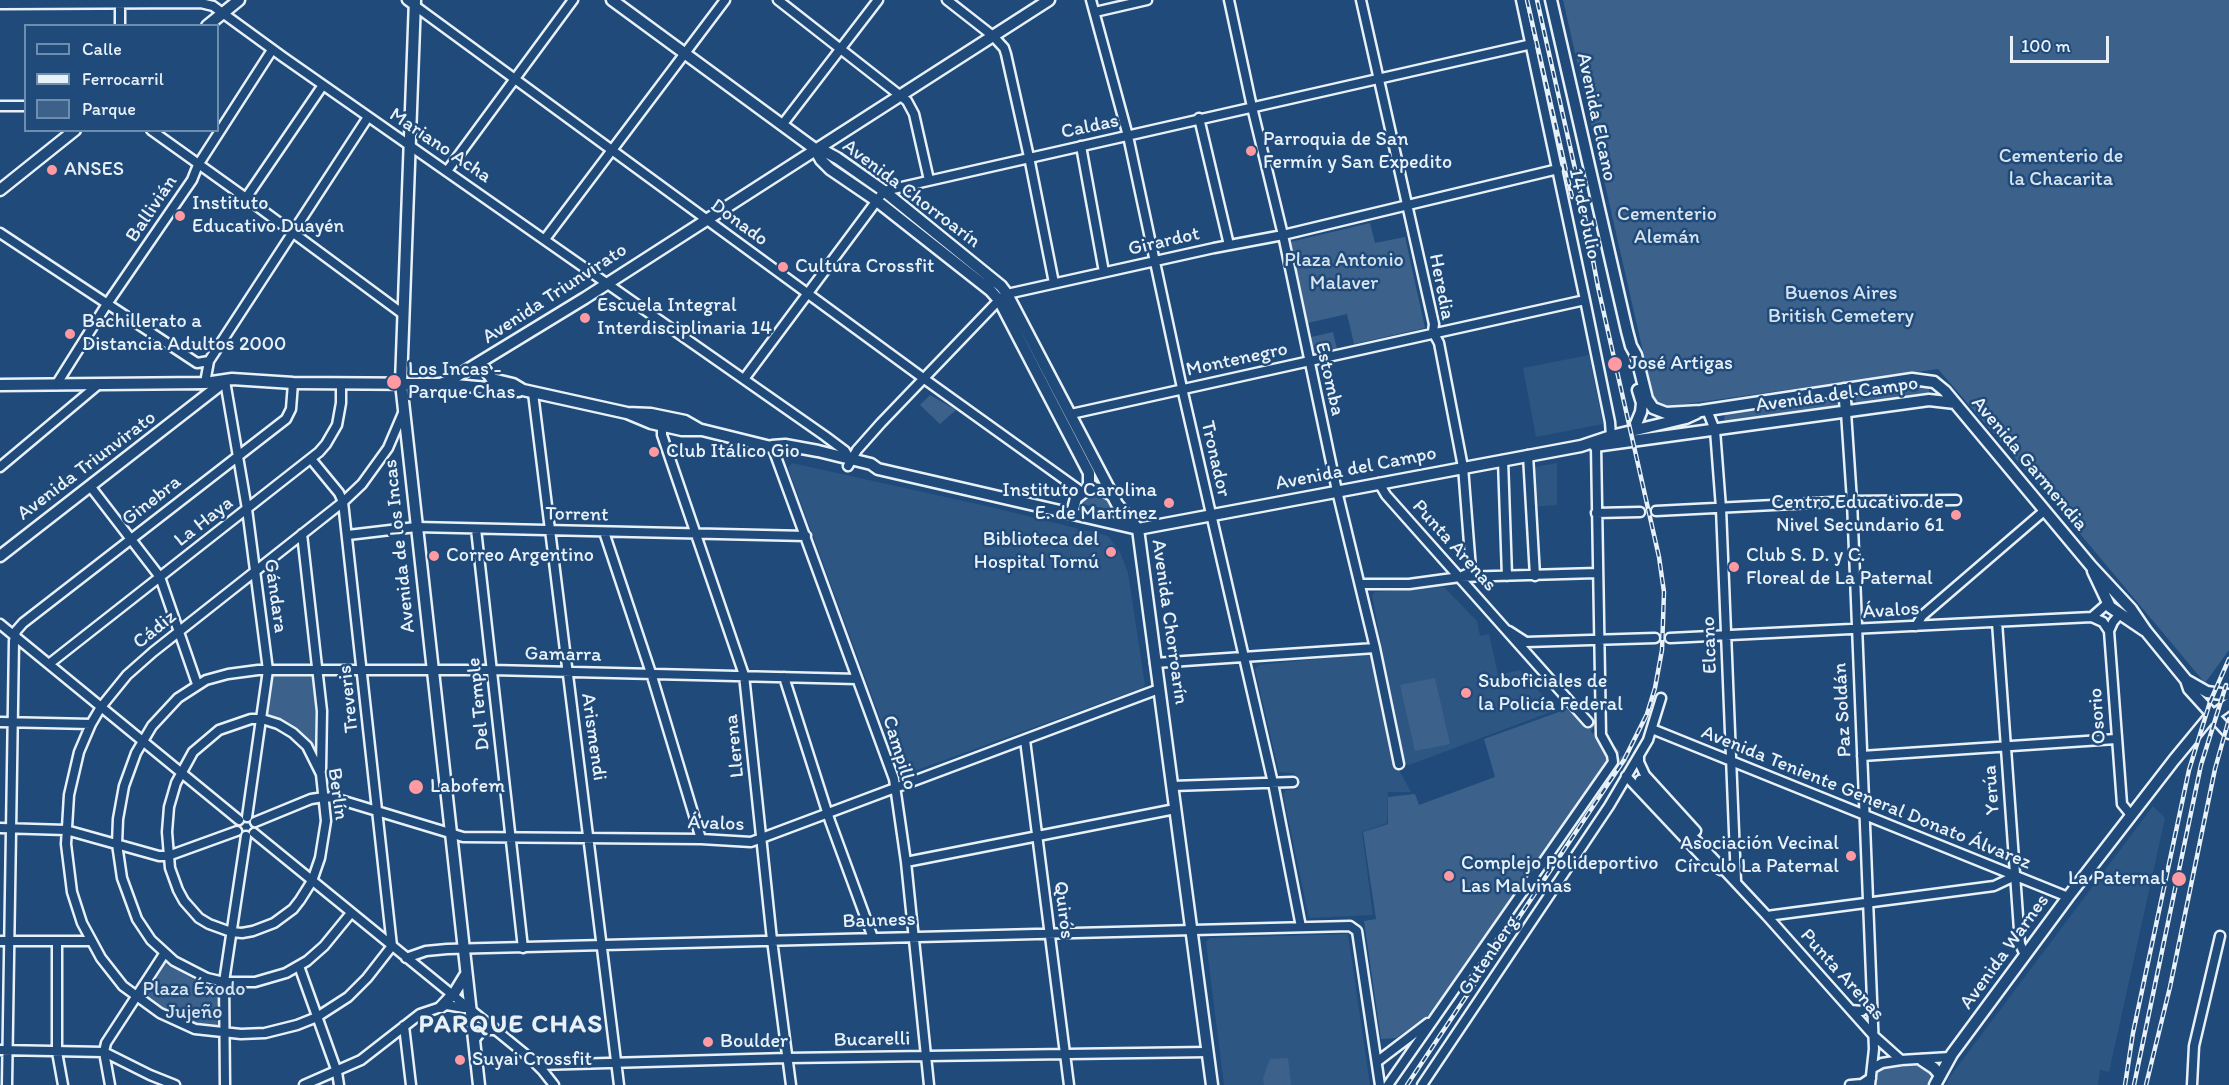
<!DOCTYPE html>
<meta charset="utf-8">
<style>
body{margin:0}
#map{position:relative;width:2229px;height:1085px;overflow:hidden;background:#1f4a7a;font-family:Itim,sans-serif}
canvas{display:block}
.legend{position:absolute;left:24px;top:24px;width:195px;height:108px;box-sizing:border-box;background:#1f4a7a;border:2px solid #6f8dac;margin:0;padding:8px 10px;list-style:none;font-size:18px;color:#e8f1f8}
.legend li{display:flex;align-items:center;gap:12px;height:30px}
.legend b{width:30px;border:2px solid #6f8dac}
.scale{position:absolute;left:2010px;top:36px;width:99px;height:27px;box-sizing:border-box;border:3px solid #e8f1f8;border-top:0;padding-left:8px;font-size:18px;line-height:21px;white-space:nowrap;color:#e8f1f8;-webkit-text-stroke:4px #1f4a7a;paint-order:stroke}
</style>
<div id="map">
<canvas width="2229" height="1085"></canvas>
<ul class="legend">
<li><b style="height:8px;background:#1f4a7a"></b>Calle</li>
<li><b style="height:8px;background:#e8f1f8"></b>Ferrocarril</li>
<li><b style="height:16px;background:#3c628c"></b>Parque</li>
</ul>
<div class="scale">100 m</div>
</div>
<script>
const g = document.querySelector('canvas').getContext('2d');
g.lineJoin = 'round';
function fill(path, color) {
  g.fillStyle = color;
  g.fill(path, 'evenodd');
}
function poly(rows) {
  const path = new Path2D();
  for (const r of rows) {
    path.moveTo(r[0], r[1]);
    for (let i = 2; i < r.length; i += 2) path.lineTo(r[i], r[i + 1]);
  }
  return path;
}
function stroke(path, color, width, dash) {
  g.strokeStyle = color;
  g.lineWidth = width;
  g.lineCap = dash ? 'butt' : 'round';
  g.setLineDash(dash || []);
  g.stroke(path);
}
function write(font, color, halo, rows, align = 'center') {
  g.font = font + ' Itim,sans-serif';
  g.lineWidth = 5;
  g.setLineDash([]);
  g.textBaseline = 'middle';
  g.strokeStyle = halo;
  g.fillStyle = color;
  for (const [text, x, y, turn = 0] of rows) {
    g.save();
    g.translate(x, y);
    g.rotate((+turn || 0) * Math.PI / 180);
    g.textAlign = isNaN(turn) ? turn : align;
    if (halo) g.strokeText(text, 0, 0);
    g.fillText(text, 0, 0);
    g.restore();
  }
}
fill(poly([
 [1589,355,1603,424,1536,437,1523,368],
 [792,463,995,508,1108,536,1120,552,1128,573,1145,685,1142,688,906,774,900,772,788,468],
 [1557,463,1557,505,1532,507,1530,468],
 [1444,587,1477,621,1480,636,1489,634,1498,675,1520,670,1556,710,1409,765,1405,763,1403,759,1372,595,1375,592],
 [1372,653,1398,768,1411,792,1388,792,1387,823,1362,832,1373,915,1309,918,1283,794,1286,790,1298,789,1294,773,1279,772,1255,669,1259,665],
 [2153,806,2165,818,2109,1072,2100,1070,2098,1085,1946,1085,1949,1078],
 [1348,934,1370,1085,1224,1085,1206,942,1209,938]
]), '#2e5683');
fill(poly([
 [1563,0,2229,0,2229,650,2205,683,2071,523,1938,369,1664,407,1654,400],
 [1370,223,1375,243,1405,237,1425,328,1354,344,1347,314,1308,323,1290,242],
 [1333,332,1337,349,1315,353,1311,337],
 [1923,383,1929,389,1929,393,1926,396,1858,405,1855,400,1859,392],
 [930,395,956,410,940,424,920,405],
 [1831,395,1836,399,1837,404,1833,410,1729,424,1724,419,1726,412],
 [1087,492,1106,493,1115,510,1079,504,1081,498],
 [309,673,316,679,320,755,317,756,294,731,267,715,271,676,276,674],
 [1435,678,1450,744,1415,751,1400,685],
 [1567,709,1590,730,1607,753,1607,760,1434,1011,1396,1038,1381,1039,1364,921,1376,919,1363,832,1388,824,1388,797,1415,794,1419,805,1495,777,1484,739],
 [165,962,195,980,219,986,217,1028,201,1026,176,1018,141,995],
 [1288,1058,1291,1085,1264,1085,1263,1078,1270,1059],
 [1923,1064,1933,1072,1928,1085,1875,1085,1874,1078,1881,1069]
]), '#3c628c');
stroke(poly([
 [1588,722,1640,780]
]), '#3d638d', 8, [8, 4]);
const minor = poly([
 [120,0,120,26],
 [407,0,923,378,1082,492],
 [778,0,907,101,914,114,929,180],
 [947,0,993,36,1004,48,1006,54,1029,157,1054,283],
 [1091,0,1128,136,1182,388,1273,783,1301,927],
 [1229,0,1252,107,1283,235,1337,491,1375,648,1399,764],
 [1361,0,1434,324,1433,332,1439,343,1463,467,1471,569,1469,573,1460,577],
 [1521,0,1585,300,1610,422,1611,436],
 [0,4,201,3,213,6,283,57,825,436,845,451,850,459],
 [1095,12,1147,0],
 [0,106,26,106],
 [1199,118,1229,245],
 [782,125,878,0],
 [151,130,246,198,403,314],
 [1081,146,1104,272],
 [447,171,573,0],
 [246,198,323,85],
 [0,233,197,363,209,361],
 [545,239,725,0],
 [744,379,884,191,1532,44],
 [225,381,247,509,268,670,247,817],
 [205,383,209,361,368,117],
 [56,385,107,304,192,180,198,165,272,50],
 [533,393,619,1085],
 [1707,410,1715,430,1721,508,1736,881],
 [1846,412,1852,501,1874,1049,1870,1085],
 [1071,414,1585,300],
 [662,419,662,435,744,675,772,940,791,1085],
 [772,446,894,779,906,862,929,1085],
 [1528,455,1535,576],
 [311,459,339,493,343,502,392,946,367,978,348,997,317,1017,297,1025,265,1033,241,1034,195,1029,160,1013,123,986,101,958,82,923,72,892,66,844,69,795,79,752,91,724,101,707,127,675,153,652,343,502,362,484,388,448,403,413],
 [1503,460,1507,576],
 [848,466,857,450,881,423,999,300,1007,294,1214,248,1283,235,1558,169],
 [0,467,99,384],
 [1379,483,1386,495,1588,722],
 [90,486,160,577,197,684],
 [1656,511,1852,501,1956,500],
 [1596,513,1640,512],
 [476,529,523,948],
 [604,532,651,673,701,839],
 [302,534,322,711,321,770],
 [348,535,416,527,806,536],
 [1360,584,1409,584,1460,577,1597,573],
 [2119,615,2113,622,2109,631,2122,804,2131,815],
 [2092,617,2103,622,2109,631],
 [1997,622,2020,944,2025,955],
 [0,624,239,820],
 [1916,626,1922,616,2044,511],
 [1509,631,1526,642,1655,638],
 [1670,638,2092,617,2108,603],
 [1155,663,1375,648],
 [49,664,319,452,326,444,337,425,341,403,341,383],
 [784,677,830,821,873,938],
 [251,719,262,719,278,724,293,733,307,746,321,774,326,821,320,858,312,881,300,900,293,909,274,923,253,931,242,933,231,932,209,924,199,918,184,901,178,890,170,868,167,832,169,807,176,783,193,752,219,730,251,719],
 [0,722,91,724],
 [1652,729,2068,897],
 [1025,740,1069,1085],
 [1862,756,2116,739],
 [1639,757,1639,762,1645,775,1696,831],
 [1626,776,1707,862,1721,870],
 [1640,780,1767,916,1873,1035,1901,1060],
 [1172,786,1293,782],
 [255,822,311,799,324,797,334,798,463,837,701,839,751,842,1159,689],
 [0,828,66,830,159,856,168,856,237,831],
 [254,833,530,1058,543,1071,554,1085],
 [906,862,1175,809],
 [351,913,324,946,307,961,286,973,255,982,224,982,207,978,174,961,151,940,137,919,122,878,117,844,118,819,124,786,136,753,152,726,178,698,206,680,228,674,258,670,492,670,857,679],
 [1767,916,1994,886,2015,876],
 [0,941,90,941],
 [57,941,57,1052,63,1085],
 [406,958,426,951,447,949,1350,926,1357,931,1380,1085],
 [299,966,337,1072,339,1085],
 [1851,1010,1862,1011,1872,1001],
 [404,1026,411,1085],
 [0,1050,104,1052,150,1075,175,1085],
 [1378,1061,1428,1023],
 [537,1065,787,1058,1208,1052],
 [1873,1068,1882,1063,1901,1060,1950,1057],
 [7,1085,14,641,16,631,23,623,286,419,291,409,293,383],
 [110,1085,104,1052,106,1043,164,954],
 [225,1085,224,982,246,836],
 [304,1085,361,1060,420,1014,447,1005,464,1008],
 [1388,1085,1613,762,1612,755,1601,735,1596,446],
 [1422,1085,1609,806,1648,740,1661,698],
 [1850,1085,1862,1084,1871,1078],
 [2192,1085,2194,1046,2220,936]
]);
const major = poly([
 [415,0,401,383,479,1085],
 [612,0,815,149,826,152,837,158,884,191,1001,286,1007,294,1117,504,1138,529,1212,1085],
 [1551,0,1627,331,1631,346,1636,355,1647,399,1653,408,1666,413,1701,411,1912,379,1934,382,1945,391,2091,566,2131,609,2146,631,2186,680,2189,689,2229,733],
 [207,26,239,0],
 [815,149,821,160,830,169,877,201,990,290,999,300,1089,473,1089,488],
 [0,190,75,130],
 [480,363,492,379,513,384,523,390,627,413,651,414,685,421,699,429],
 [445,384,519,391],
 [0,385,205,383,232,379,293,383,440,384,449,381,585,298,1049,0],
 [1844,389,1846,412],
 [627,413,651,423,682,430,702,430,779,449],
 [1630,433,1636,424,1641,412,1642,403,1638,390],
 [772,446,785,445,818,451,871,464,878,469,1138,529,1581,446,1611,436,1686,418,1697,413],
 [1595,446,1929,400,1955,403],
 [1072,513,1076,498,1089,488,1102,489,1113,496],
 [0,556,225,381],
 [2093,571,2110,607,2144,630],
 [2186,680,2207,692,2229,695],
 [441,1007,455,992,466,974],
 [474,1039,482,1029,494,1029],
 [1922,1060,1934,1068,1940,1075],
 [1935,1085,1952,1054,2068,897,2174,760,2207,720,2229,704]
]);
stroke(minor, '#e8f1f8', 13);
stroke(major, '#e8f1f8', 15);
stroke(minor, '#1f4a7a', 8);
stroke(major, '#1f4a7a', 10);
const rail = poly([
 [1527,0,1572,197],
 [1407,1085,1624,760,1647,714,1655,688,1662,650,1664,592,1659,557,1598,287,1580,191,1537,0],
 [2125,1085,2133,1033,2189,770,2210,702,2229,659],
 [2134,1085,2201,765,2226,685],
 [2146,1085,2170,987,2215,769,2229,719]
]);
stroke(rail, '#e8f1f8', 4.5);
stroke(rail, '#1f4a7a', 2, [7]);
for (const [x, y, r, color] of [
 [1251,151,6,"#ff9aa2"],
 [52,170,6,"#ff9aa2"],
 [180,216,6,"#ff9aa2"],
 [783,267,6,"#ff9aa2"],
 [585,318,6,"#ff9aa2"],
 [70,334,6,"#ff9aa2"],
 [1615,364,8,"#ff9aa2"],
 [394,382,8,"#ff9aa2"],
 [654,452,6,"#ff9aa2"],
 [1169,503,6,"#ff9aa2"],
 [1956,515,6,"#ff9aa2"],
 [1111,552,6,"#ff9aa2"],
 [434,556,6,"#ff9aa2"],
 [1734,567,6,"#ff9aa2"],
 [1466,693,6,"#ff9aa2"],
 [416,787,8,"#ff9aa2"],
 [1851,856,6,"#ff9aa2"],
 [1449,876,6,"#ff9aa2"],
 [2179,879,8,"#ff9aa2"],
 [708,1042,6,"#ff9aa2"],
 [460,1060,6,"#ff9aa2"]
]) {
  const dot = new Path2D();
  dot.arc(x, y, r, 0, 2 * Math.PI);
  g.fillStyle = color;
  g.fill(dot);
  stroke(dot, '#1f4a7a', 2);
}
write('20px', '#e8f1f8', '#1f4a7a', [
 ["Avenida Elcano",1596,117,78],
 ["Caldas",1090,127,-12],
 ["Mariano Acha",440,146,34],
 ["Avenida Chorroarín",911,194,37],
 ["Ballivián",152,209,-56],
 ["14 de Julio",1584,214,78],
 ["Donado",739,223,36],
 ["Girardot",1164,242,-13],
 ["Heredia",1441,287,79],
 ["Avenida Triunvirato",555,294,-33],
 ["Montenegro",1237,360,-12],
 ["Estomba",1329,379,77],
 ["Avenida del Campo",1837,395,-8],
 ["Tronador",1215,459,77],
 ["Avenida Garmendia",2029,464,50],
 ["Avenida Triunvirato",87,466,-37],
 ["Avenida del Campo",1356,469,-11],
 ["Ginebra",152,501,-38],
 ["Torrent",577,515,1],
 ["La Haya",204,522,-38],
 ["Avenida de los Incas",400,546,-96],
 ["Punta Arenas",1454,546,48],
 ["Gándara",275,596,82],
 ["Ávalos",1891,611,-4],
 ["Avenida Chorroarín",1169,622,82],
 ["Cádiz",155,630,-39],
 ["Elcano",1710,645,-92],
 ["Gamarra",563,655,1],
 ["Treveris",349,699,-96],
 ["Del Temple",479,704,-96],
 ["Paz Soldán",1843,710,-93],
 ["Osorio",2098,716,-94],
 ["Arismendi",593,737,82],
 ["Llerena",735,746,-96],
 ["Campillo",899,753,73],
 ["Yerúa",1992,790,-94],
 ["Berlín",337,794,82],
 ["Avenida Teniente General Donato Álvarez",1866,798,22],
 ["Ávalos",716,824,2],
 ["Quirós",1063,910,83],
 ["Bauness",879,921,-2],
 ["Avenida Warnes",2005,952,-54],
 ["Gutenberg",1489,956,-56],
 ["Punta Arenas",1842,975,48],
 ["Bucarelli",872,1040,-1]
]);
write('20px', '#e8f1f8', '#1f4a7a', [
 ["Parroquia de San",1263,140],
 ["Fermín y San Expedito",1263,163],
 ["ANSES",64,170],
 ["Instituto",192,204],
 ["Educativo Duayén",192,227],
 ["Cultura Crossfit",795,267],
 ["Escuela Integral",597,306],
 ["Interdisciplinaria 14",597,329],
 ["Bachillerato a",82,322],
 ["Distancia Adultos 2000",82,345],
 ["José Artigas",1628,364],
 ["Los Incas -",408,370],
 ["Parque Chas",408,393],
 ["Club Itálico Gio",666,452],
 ["Instituto Carolina",1157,491,"right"],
 ["E. de Martínez",1157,514,"right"],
 ["Centro Educativo de",1944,503,"right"],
 ["Nivel Secundario 61",1944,526,"right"],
 ["Biblioteca del",1099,540,"right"],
 ["Hospital Tornú",1099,563,"right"],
 ["Correo Argentino",446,556],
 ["Club S. D. y C.",1746,556],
 ["Floreal de La Paternal",1746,579],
 ["Suboficiales de",1478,682],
 ["la Policía Federal",1478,705],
 ["Labofem",430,787],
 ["Asociación Vecinal",1839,844,"right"],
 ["Círculo La Paternal",1839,867,"right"],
 ["Complejo Polideportivo",1461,864],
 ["Las Malvinas",1461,887],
 ["La Paternal",2166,879,"right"],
 ["Boulder",720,1042],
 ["Suyai Crossfit",472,1060]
], 'left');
write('20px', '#d7e3ed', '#1f4a7a', [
 ["Cementerio de",2061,157],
 ["la Chacarita",2061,180],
 ["Cementerio",1667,215],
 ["Alemán",1667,238],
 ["Plaza Antonio",1344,261],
 ["Malaver",1344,284],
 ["Buenos Aires",1841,294],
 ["British Cemetery",1841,317],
 ["Plaza Éxodo",194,990],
 ["Jujeño",194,1013]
]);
g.letterSpacing = '1.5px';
write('bold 26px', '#e8f1f8', '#1f4a7a', [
 ["PARQUE CHAS",511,1025]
]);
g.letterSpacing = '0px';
</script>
